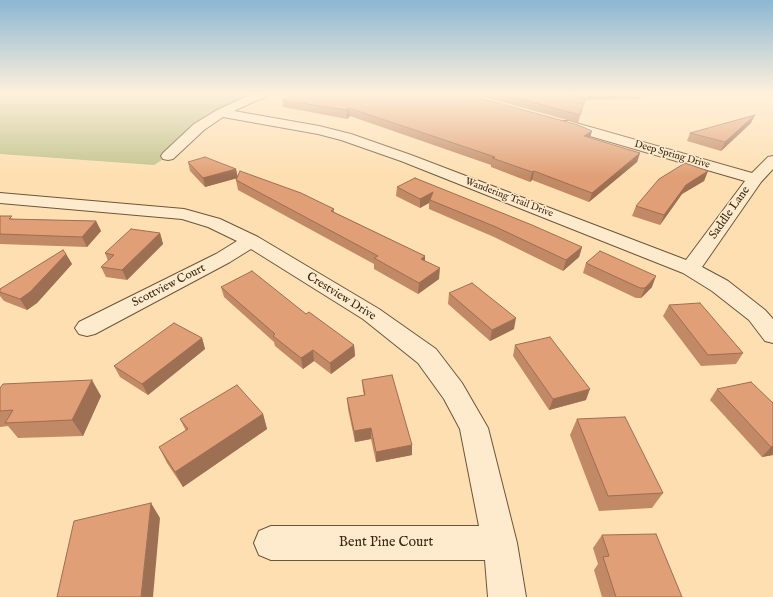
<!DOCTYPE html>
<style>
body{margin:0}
canvas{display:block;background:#fedfb1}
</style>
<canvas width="773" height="597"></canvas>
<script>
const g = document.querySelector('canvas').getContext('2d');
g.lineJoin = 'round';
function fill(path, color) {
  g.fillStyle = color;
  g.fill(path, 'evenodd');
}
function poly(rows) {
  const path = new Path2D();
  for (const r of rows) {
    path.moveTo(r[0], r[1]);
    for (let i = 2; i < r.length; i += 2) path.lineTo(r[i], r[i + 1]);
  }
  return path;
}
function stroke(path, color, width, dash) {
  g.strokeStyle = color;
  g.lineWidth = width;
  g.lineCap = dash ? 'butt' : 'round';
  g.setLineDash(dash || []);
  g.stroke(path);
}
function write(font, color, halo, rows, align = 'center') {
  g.font = font + ' "IM FELL English",serif';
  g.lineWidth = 3;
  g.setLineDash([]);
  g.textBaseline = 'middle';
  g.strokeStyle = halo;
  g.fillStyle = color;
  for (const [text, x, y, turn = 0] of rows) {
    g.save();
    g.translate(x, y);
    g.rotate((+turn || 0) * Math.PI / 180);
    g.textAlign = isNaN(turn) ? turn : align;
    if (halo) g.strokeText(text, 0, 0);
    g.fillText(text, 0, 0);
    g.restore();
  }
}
fill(poly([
 [0,93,266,93,221,113,168,156,154,165,0,154]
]), '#bfc28c');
const minor = poly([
 [254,93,272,93,270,95,253,102,234,111,319,126,351,134,411,155,686,260,745,181,559,127,557,124,559,121,569,121,752,173,768,157,773,156,773,169,761,182,702,267,728,281,765,310,773,319,773,343,765,341,749,320,712,291,683,273,401,161,341,140,318,134,223,117,204,130,173,159,168,160,163,159,161,156,163,153,194,124,217,110,254,93],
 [0,193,184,209,220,219,258,237,379,309,436,349,462,383,488,428,517,543,526,597,488,597,485,560,271,560,259,555,254,543,259,531,271,526,479,526,460,429,444,399,418,363,363,319,251,249,230,262,95,334,87,336,79,334,75,328,79,322,216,254,237,241,208,227,182,219,0,203,0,193]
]);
stroke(minor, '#6c5639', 2);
fill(minor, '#feeacc');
fill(poly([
 [470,93,642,93,640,99,585,100,578,123],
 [282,100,590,138,640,153,637,162,589,202,532,180,530,182,491,167,491,165,350,116,347,119,283,107],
 [751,123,721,151,687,141,690,133],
 [188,162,236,169,237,177,334,209,334,212,425,256,425,261,439,279,418,294,374,269,374,264,238,190,236,180,236,178,205,187,190,171],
 [708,171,704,181,682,194,660,225,632,216,636,206],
 [397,187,582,247,579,257,563,271,494,237,429,209,429,203,420,208,396,196],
 [0,216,14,219,96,221,101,231,87,247,0,244],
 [160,233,163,244,127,280,106,277,101,267,108,261,105,253],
 [66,254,72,264,37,303,27,310,4,301,0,296,0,289],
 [586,263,652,287,641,298,636,298,583,273],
 [221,287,306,314,354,345,355,356,331,374,314,361,303,369,275,346,274,342,224,297],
 [449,293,514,329,490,341,448,304],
 [669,305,743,353,736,364,701,366,663,316],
 [202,338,205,349,148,395,120,377,114,366],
 [515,345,586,400,549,410,513,356],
 [362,380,412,445,412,455,376,462,371,439,355,442,348,409,347,398,364,395,363,391],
 [0,388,101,396,83,436,18,438,8,426,0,427],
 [717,389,773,403,773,455,762,457,710,400],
 [263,414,267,429,183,487,167,463,159,447,186,431,180,419],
 [577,419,663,493,652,508,599,511,570,435],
 [602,535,682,597,602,597,594,570,598,564,593,548]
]), '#c18965');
fill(poly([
 [349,108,350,116,347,119,346,110],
 [755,115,751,123,721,151,725,142],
 [592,131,590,139,584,136],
 [640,153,637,162,589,202,592,193],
 [236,169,238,178,205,187,203,178],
 [534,171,532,180,530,182,532,172],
 [708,171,704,181,682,194,660,225,664,215,686,185],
 [433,192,430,200,429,203,420,208,420,199],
 [96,221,101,231,87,247,82,237],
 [160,233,163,244,127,280,122,270],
 [582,247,579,257,563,271,566,260],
 [66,254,72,264,37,303,27,310,20,299],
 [425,256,425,266,421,259],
 [440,268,439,279,418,294,419,283],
 [656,276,652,287,641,298,645,288],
 [516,318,514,329,490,341,492,330],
 [202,338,205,349,148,395,142,384],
 [354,345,355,356,331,374,330,363],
 [313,350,314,361,303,369,301,358],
 [92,380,101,396,83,436,72,420],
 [590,389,586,400,549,410,553,399],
 [263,414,267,429,183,487,175,472],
 [371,428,371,439,355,442,354,431],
 [412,445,412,455,376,462,376,452],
 [773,446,773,455,762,457,771,447],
 [151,503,160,518,153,597,141,597]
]), '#9d6f53');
const building = poly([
 [296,93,462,93,578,125,592,131,584,136,640,153,592,193,534,171,532,172,492,158,495,157,349,108,346,110,282,100,296,93],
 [499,93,570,93,570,95,585,99,580,115,499,93],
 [755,115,725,142,690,133,755,115],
 [205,157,236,169,203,178,188,162,205,157],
 [685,163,708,171,686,185,664,215,636,206,659,179,685,163],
 [240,171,301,193,334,209,331,211,425,256,421,259,440,268,419,283,374,258,378,256,236,180,240,171],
 [415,178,532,225,582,247,566,260,496,227,430,200,433,192,420,199,397,187,415,178],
 [0,216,12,216,9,219,96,221,82,237,0,234,0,216],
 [131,229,160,233,122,270,101,267,114,255,105,253,131,229],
 [63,250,66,254,30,292,20,299,0,292,0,289,63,250],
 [600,251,656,276,645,288,640,288,586,263,600,251],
 [252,271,306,314,309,312,354,345,330,363,313,350,301,358,273,336,275,334,221,287,252,271],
 [472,283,516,318,492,330,449,293,472,283],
 [700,303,743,353,708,355,669,305,700,303],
 [174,323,202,338,142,384,114,366,174,323],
 [550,337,590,389,553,399,515,345,550,337],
 [392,375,412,445,376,452,371,428,354,431,347,398,365,395,362,380,392,375],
 [92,380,72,420,5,423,13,410,0,411,0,388,3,384,92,380],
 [751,382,773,403,773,446,771,447,717,389,751,382],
 [237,385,263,414,175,472,159,447,188,429,180,419,237,385],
 [625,417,663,493,608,496,577,419,625,417],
 [151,503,141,597,57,597,74,521,151,503],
 [656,534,682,597,616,597,603,557,609,556,602,535,656,534]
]);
fill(building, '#e09f76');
stroke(building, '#9d6f53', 1);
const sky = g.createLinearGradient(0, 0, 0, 177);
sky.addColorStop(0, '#8cb7d3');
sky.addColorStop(0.53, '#fff1dc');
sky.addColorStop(1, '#fff1dc00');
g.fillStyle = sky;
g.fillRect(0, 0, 773, 177);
write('10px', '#3b2811', '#feeacc', [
 ["Deep Spring Drive",672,155,16],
 ["Wandering Trail Drive",509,198,21]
]);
write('12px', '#3b2811', '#feeacc', [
 ["Saddle Lane",730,213,-55],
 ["Scottview Court",169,286,-27],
 ["Crestview Drive",341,297,32]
]);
write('14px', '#3b2811', '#feeacc', [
 ["Bent Pine Court",386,543]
]);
</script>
